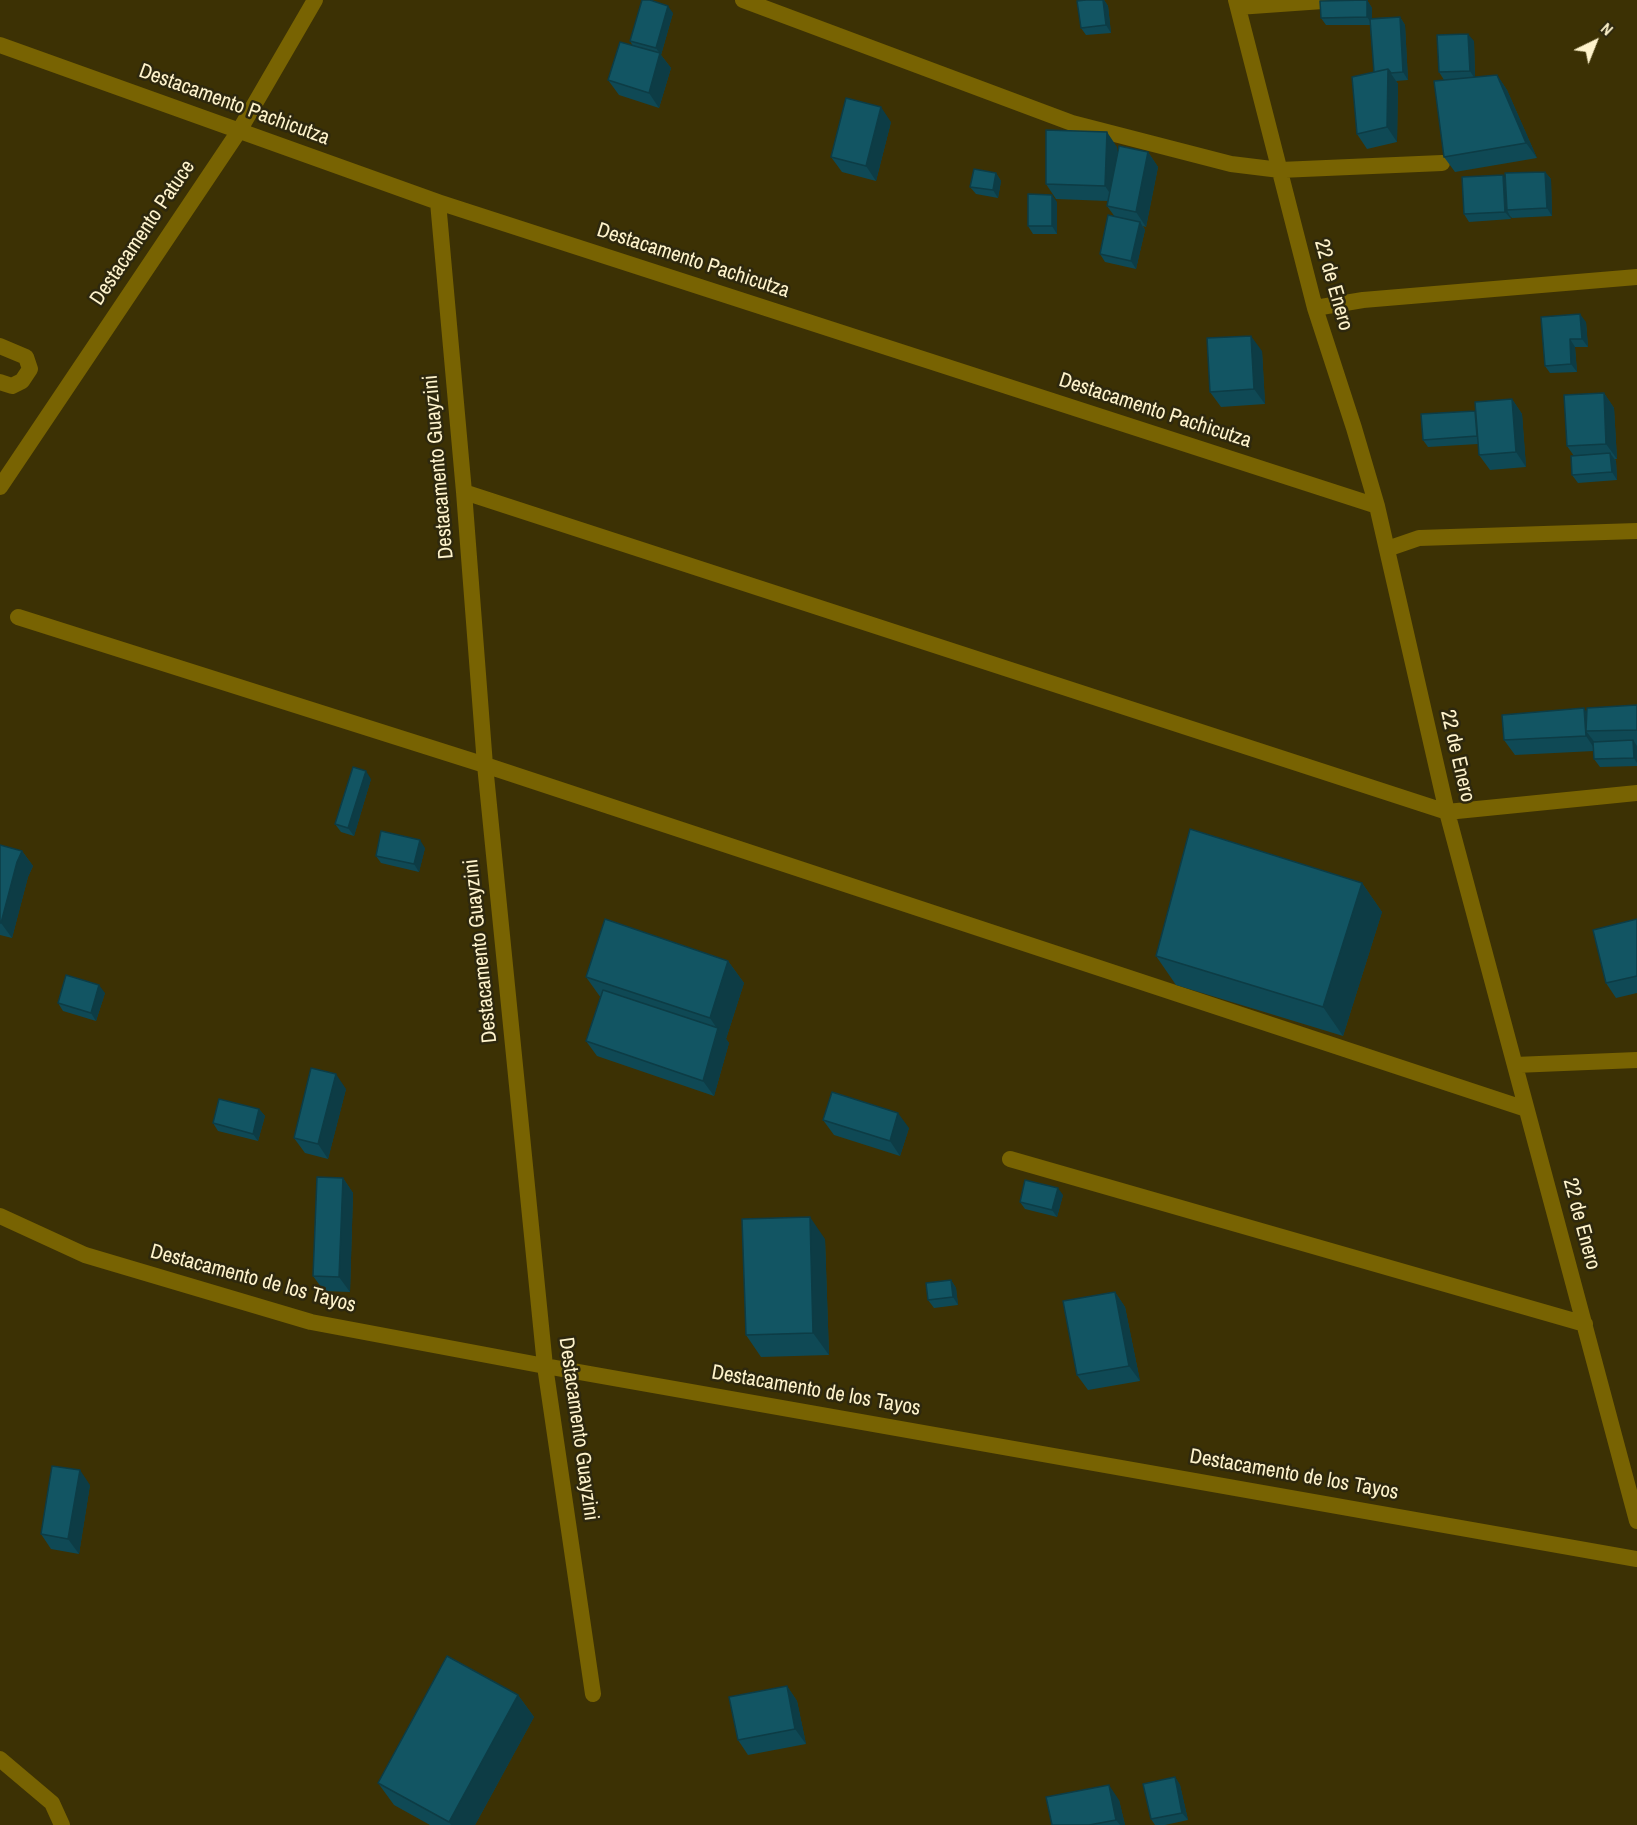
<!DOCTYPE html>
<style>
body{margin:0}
#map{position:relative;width:1637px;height:1825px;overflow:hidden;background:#3c3104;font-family:"Archivo Narrow",sans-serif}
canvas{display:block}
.north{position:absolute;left:1565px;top:12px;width:60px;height:60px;-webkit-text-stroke:4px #2e280e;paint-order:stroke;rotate:43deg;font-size:16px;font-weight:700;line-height:24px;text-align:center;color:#fef3cc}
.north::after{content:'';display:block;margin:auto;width:21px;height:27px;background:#fef3cc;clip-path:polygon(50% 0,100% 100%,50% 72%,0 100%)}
</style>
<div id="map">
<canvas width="1637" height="1825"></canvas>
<div class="north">N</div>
</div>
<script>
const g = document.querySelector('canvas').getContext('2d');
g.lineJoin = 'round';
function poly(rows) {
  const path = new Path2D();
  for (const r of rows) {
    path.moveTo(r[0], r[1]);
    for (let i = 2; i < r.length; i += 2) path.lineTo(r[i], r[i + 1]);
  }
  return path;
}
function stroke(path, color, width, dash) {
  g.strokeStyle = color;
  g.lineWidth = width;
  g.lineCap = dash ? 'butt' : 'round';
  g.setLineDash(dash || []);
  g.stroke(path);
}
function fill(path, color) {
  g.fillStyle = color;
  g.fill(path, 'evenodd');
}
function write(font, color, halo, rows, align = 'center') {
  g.font = font + ' "Archivo Narrow",sans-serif';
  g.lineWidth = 5;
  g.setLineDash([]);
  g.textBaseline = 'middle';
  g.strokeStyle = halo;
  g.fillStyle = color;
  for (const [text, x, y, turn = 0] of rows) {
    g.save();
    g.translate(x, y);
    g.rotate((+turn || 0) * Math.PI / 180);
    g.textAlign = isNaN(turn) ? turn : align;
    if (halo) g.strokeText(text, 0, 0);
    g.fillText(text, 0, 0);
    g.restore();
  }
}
stroke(poly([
 [743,0,1072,123,1231,164,1280,170,1442,163],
 [1236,0,1315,308,1354,428,1377,506,1447,812,1637,1521],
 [1238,7,1337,0],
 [0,45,438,202,1377,506],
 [438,202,464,492,485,765,545,1366,593,1694],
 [1315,308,1363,300,1637,277],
 [0,346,26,357,30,369,22,381,12,386,0,382],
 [0,487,239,131,315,0],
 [464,492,1447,812,1637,793],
 [1387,549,1419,538,1637,531],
 [18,617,485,765,1526,1109],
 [1515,1065,1637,1060],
 [1010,1159,1585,1324],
 [0,1216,85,1255,311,1322,545,1366,1637,1559],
 [0,1759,52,1803,62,1825]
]), '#786302', 16);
fill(poly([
 [1086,0,1104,0,1108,6,1111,33,1086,35,1081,28],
 [1367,0,1372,8,1372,18,1400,17,1405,25,1408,80,1396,81,1398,84,1397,142,1367,149,1357,134,1374,72,1370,25,1326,25,1321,18],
 [673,13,661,55,671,68,659,108,619,95,608,80,633,46,630,41],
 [1474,41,1475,77,1497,75,1507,90,1537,158,1455,172,1444,157,1451,80,1444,80,1439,72],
 [891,122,876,181,842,172,831,157],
 [1117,147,1117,159,1148,152,1158,167,1146,227,1143,226,1145,230,1136,269,1105,262,1100,254,1115,217,1107,206,1108,201,1056,199,1046,184],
 [1545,172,1551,179,1552,216,1512,218,1510,216,1511,219,1469,222,1464,214,1505,177],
 [996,173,1001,181,998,198,976,194,970,187],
 [1057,202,1057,234,1033,234,1028,226],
 [1586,322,1588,347,1575,347,1577,372,1550,373,1545,366],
 [1262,351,1265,404,1221,407,1210,392],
 [1604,393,1614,408,1617,459,1615,459,1616,461,1617,480,1578,483,1572,475,1574,456,1567,446],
 [1512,399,1522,414,1526,467,1490,470,1479,455,1478,444,1428,447,1423,440,1475,411],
 [1637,705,1637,766,1600,767,1594,759,1594,751,1515,755,1504,740,1587,713],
 [371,779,354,836,341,832,335,824],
 [0,845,22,851,33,866,28,877,12,938,0,935],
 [425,848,419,872,381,863,376,856],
 [1362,883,1382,912,1343,1036,1176,985,1156,956],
 [1637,919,1637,993,1616,998,1606,983],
 [728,961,744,983,726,1039,729,1043,714,1096,597,1056,586,1041,601,998,586,977],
 [105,993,96,1021,63,1011,58,1003],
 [346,1089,328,1159,305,1153,294,1138],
 [259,1109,265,1116,258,1141,218,1131,213,1123],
 [823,1120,909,1128,900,1156,834,1135],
 [343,1178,353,1193,350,1292,324,1291,313,1276],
 [1063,1195,1057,1217,1025,1209,1020,1202],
 [825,1239,829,1355,761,1357,746,1335],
 [951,1280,956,1288,958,1305,934,1308,928,1300],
 [1115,1292,1125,1307,1140,1381,1088,1390,1077,1375],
 [90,1485,79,1554,51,1549,41,1534],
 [787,1686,797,1701,806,1744,748,1755,738,1740],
 [518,1695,534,1717,475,1825,430,1825,394,1805,378,1783],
 [1175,1777,1180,1785,1188,1820,1165,1825,1155,1825,1151,1819],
 [1119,1800,1125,1825,1052,1825]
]), '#0f4955');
fill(poly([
 [1103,0,1104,0,1108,6,1111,33,1106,25],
 [1367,0,1372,8,1372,24,1367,17],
 [668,6,673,13,661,55,671,68,659,108,649,93,660,54,656,48],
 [1400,17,1405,25,1408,80,1403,72],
 [1468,34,1474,41,1475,79,1470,71],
 [1388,69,1398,84,1397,142,1387,127],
 [1497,75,1507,90,1537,158,1526,143],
 [881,107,891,122,876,181,866,166],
 [1107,132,1117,147,1115,201,1105,186],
 [1148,152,1158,167,1146,227,1136,212],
 [1545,172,1551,179,1552,216,1547,208],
 [996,173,1001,181,998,198,993,190],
 [1503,175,1509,182,1507,210,1510,216,1511,219,1505,212],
 [1052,195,1057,202,1057,234,1052,226],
 [1140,222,1145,230,1136,269,1131,261],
 [1580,314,1586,322,1588,347,1582,339],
 [1251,336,1262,351,1265,404,1254,389],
 [1570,339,1575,347,1577,372,1571,364],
 [1604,393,1614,408,1617,459,1606,444],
 [1512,399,1522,414,1526,467,1516,452],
 [1610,453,1616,461,1617,480,1612,472],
 [1584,708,1594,723,1586,731,1596,744,1596,751,1586,736],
 [1633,740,1637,746,1637,763,1634,758],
 [366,771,371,779,354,836,348,828],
 [420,840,425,848,419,872,414,864],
 [22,851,33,866,28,877,12,938,1,923,17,862],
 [1362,883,1382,912,1343,1036,1323,1007],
 [728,961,744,983,726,1039,729,1043,714,1096,703,1081,718,1030,710,1018],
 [99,985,105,993,96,1021,91,1013],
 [336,1074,346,1089,328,1159,318,1144],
 [259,1109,265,1116,258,1141,253,1134],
 [898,1113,909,1128,900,1156,890,1141],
 [343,1178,353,1193,350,1292,339,1277],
 [1058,1188,1063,1195,1057,1217,1052,1210],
 [810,1217,825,1239,829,1355,813,1333],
 [951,1280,956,1288,958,1305,953,1297],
 [1115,1292,1125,1307,1140,1381,1129,1366],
 [80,1470,90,1485,79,1554,68,1539],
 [787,1686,797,1701,806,1744,795,1729],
 [518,1695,534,1717,475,1825,451,1825,449,1822],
 [1175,1777,1180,1785,1188,1820,1182,1813],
 [1109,1785,1119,1800,1125,1825,1120,1825,1116,1820]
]), '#0d3c45');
const building = poly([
 [642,0,650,0,668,6,656,48,630,41,642,0],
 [1086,0,1103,0,1106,25,1081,28,1077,1,1086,0],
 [1367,0,1367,17,1321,18,1320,1,1367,0],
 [1400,17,1403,72,1391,73,1388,69,1374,72,1370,19,1400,17],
 [1468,34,1470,71,1439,72,1437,35,1468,34],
 [620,42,660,53,649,93,608,80,620,42],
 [1388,69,1387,127,1357,134,1352,77,1388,69],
 [1497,75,1526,143,1444,157,1434,81,1497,75],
 [846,98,881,107,866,166,831,157,846,98],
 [1046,130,1107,132,1105,186,1046,184,1046,130],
 [1119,146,1148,152,1136,212,1107,206,1119,146],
 [974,169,996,173,993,190,970,187,974,169],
 [1545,172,1547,208,1507,210,1505,173,1545,172],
 [1503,175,1505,212,1464,214,1462,177,1503,175],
 [1028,194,1052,195,1052,226,1028,226,1028,194],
 [1108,215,1140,222,1131,261,1100,254,1108,215],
 [1580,314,1582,339,1570,339,1571,364,1545,366,1541,317,1580,314],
 [1251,336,1254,389,1210,392,1207,338,1251,336],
 [1604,393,1606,444,1567,446,1564,395,1604,393],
 [1512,399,1516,452,1479,455,1475,402,1512,399],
 [1475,411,1477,436,1423,440,1421,414,1475,411],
 [1610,453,1612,472,1572,475,1571,456,1610,453],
 [1637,705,1637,730,1586,731,1587,708,1637,705],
 [1584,708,1586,736,1504,740,1502,715,1584,708],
 [1633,740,1634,758,1594,759,1593,742,1633,740],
 [353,767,366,771,348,828,335,824,353,767],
 [1190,829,1362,883,1323,1007,1156,956,1190,829],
 [381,831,420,840,414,864,376,856,381,831],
 [0,845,22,851,17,862,1,923,0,923,0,845],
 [605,919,728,961,710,1018,586,977,605,919],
 [1637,919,1637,976,1606,983,1593,930,1637,919],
 [66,975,99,985,91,1013,58,1003,66,975],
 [603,990,718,1028,703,1081,586,1041,603,990],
 [311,1068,336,1074,318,1144,294,1138,311,1068],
 [832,1092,898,1113,890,1141,823,1120,832,1092],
 [219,1099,259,1109,253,1134,213,1123,219,1099],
 [317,1177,343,1178,339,1277,313,1276,317,1177],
 [1025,1180,1058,1188,1052,1210,1020,1202,1025,1180],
 [810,1217,813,1333,746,1335,742,1219,810,1217],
 [951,1280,953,1297,928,1300,926,1283,951,1280],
 [1115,1292,1129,1366,1077,1375,1063,1301,1115,1292],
 [52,1466,80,1470,68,1539,41,1534,52,1466],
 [447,1656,518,1695,449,1822,378,1783,447,1656],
 [787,1686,795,1729,738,1740,729,1697,787,1686],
 [1175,1777,1182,1813,1151,1819,1143,1784,1175,1777],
 [1109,1785,1116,1820,1089,1825,1052,1825,1046,1797,1109,1785]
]);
fill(building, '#125563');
stroke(building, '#0d3c45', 1.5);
write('21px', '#fef3cc', '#2e280e', [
 ["Destacamento Pachicutza",234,105,20],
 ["Destacamento Patuce",143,233,-56],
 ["Destacamento Pachicutza",693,261,18],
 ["22 de Enero",1333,285,74],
 ["Destacamento Pachicutza",1155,411,18],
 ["Destacamento Guayzini",439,467,-95],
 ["22 de Enero",1457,756,77],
 ["Destacamento Guayzini",481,951,-96],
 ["22 de Enero",1581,1224,75],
 ["Destacamento de los Tayos",253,1279,15],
 ["Destacamento de los Tayos",816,1391,10],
 ["Destacamento Guayzini",578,1429,82],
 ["Destacamento de los Tayos",1294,1475,10]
]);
</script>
